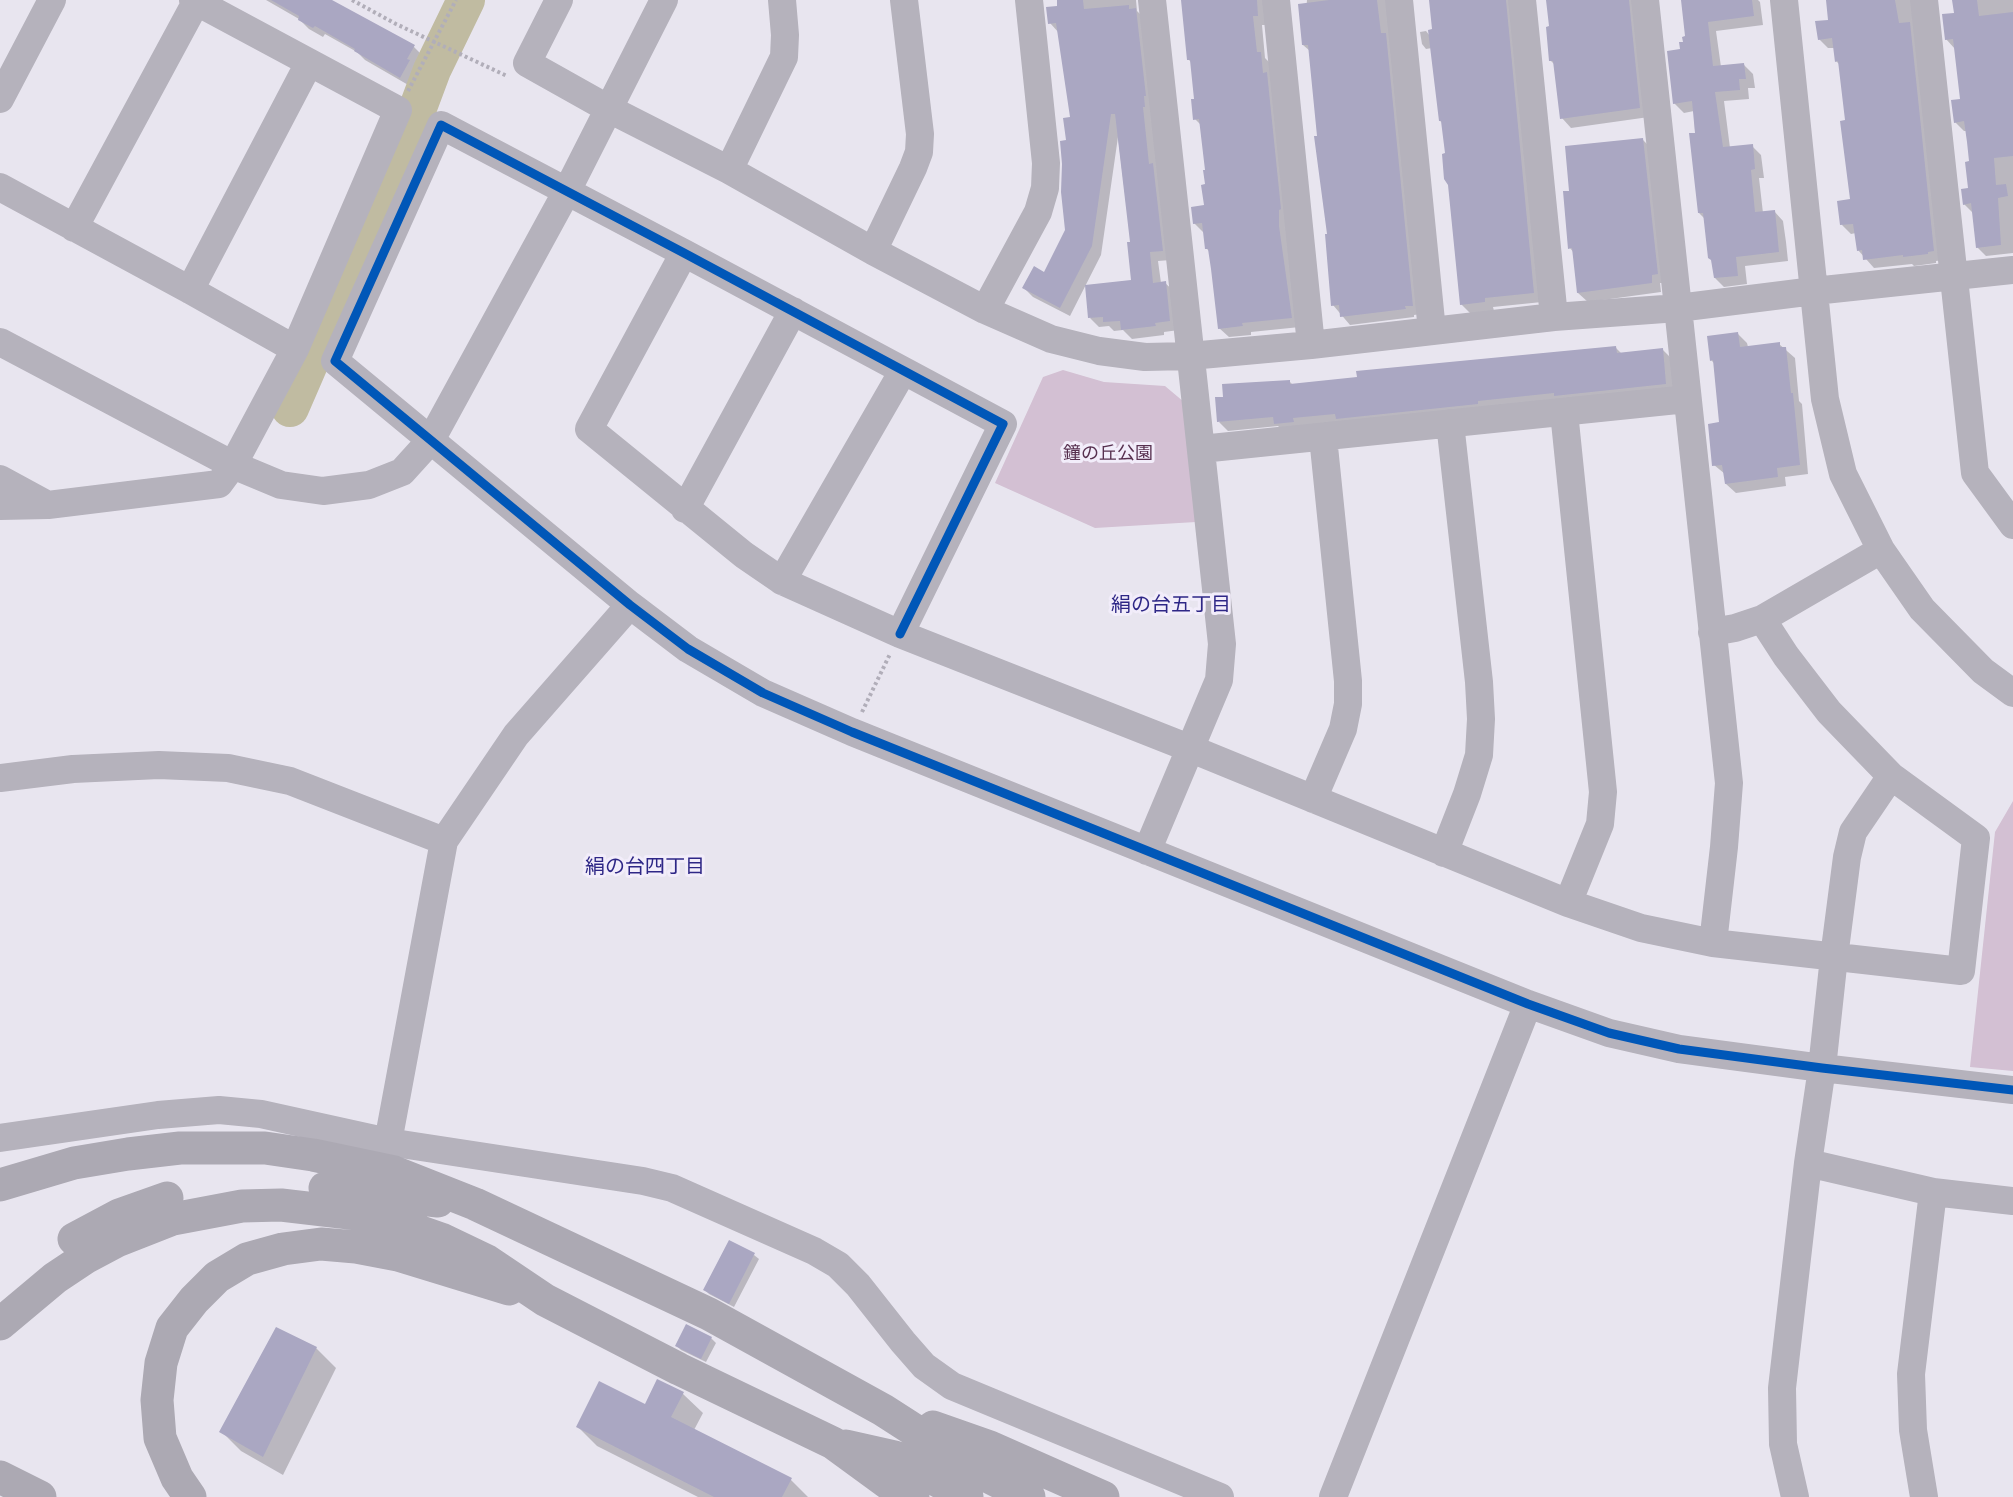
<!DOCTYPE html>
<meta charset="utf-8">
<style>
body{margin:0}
canvas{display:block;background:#e8e5ef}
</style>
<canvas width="2013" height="1497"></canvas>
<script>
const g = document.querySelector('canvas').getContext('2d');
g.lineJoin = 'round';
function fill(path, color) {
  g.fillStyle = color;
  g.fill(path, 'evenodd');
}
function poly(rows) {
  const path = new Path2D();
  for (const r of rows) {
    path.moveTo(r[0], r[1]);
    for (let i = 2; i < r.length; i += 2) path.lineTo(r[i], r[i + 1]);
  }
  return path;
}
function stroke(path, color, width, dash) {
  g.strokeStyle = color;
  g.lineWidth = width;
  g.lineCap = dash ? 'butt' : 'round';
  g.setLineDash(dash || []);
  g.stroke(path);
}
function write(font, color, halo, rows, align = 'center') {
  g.font = font + ' Roboto,"Noto Sans JP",sans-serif';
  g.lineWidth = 6;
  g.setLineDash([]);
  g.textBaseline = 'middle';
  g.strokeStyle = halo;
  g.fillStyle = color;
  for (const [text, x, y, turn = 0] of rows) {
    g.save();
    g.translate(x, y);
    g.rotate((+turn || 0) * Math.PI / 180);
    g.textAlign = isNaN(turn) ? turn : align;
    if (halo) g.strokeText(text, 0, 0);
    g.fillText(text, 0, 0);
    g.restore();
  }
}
fill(poly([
 [1063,370,1104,382,1165,386,1184,402,1196,522,1095,528,995,483,1043,377],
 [2013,801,2013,1071,1970,1067,1995,832]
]), '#d3c0d3');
fill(poly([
 [266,0,329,0,414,47,423,56,416,69,418,71,410,86,365,60,357,52,325,34,323,37,309,29,299,19],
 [1058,0,1136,0,1137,11,1145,19,1171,260,1158,261,1161,283,1165,283,1175,292,1179,330,1164,332,1164,335,1132,339,1123,330,1114,331,1109,326,1099,327,1090,318,1132,282,1131,243,1118,137,1101,255,1070,316,1033,297,1024,288,1045,274,1066,230,1067,141,1071,119,1059,33,1050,23,1059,7],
 [1183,0,1265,0,1268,25,1262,25,1265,58,1270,63,1300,327,1251,332,1251,335,1229,337,1219,328,1210,252,1206,248,1204,233,1194,223,1205,206,1207,171,1202,126,1195,119,1196,100,1192,63,1189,60],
 [1307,0,1391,0,1421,314,1414,315,1414,317,1350,325,1333,305,1329,235,1310,51,1303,45],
 [1430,0,1514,0,1542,302,1493,307,1494,311,1471,314,1461,304,1447,155,1443,123,1440,121,1432,48,1426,49,1422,44,1420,32,1426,31,1430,36,1434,31],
 [1547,0,1639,0,1649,117,1571,128,1562,118,1555,65,1551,61,1551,28],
 [1683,0,1758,0,1760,2,1763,25,1716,31,1721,67,1744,65,1753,74,1755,88,1748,88,1749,99,1724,101,1730,148,1752,146,1761,155,1764,178,1759,178,1763,213,1774,211,1783,221,1786,242,1788,261,1745,266,1747,284,1724,287,1715,278,1705,219,1699,213,1694,111,1684,113,1674,103,1682,51,1687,38],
 [1827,0,1918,0,1943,260,1936,261,1936,263,1914,266,1912,264,1874,268,1858,250,1856,233,1851,234,1842,225,1852,200,1847,122,1840,65,1836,61,1834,48,1828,48,1819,39,1830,21],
 [1954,0,2013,0,2013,253,1986,256,1977,247,1973,213,1964,204,1970,189,1970,163,1967,131,1964,131,1955,122,1961,100,1955,49,1946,39,1955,14],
 [1643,140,1652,149,1666,283,1660,283,1661,292,1588,302,1578,293,1574,253,1570,248,1571,192],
 [1738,334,1747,343,1748,347,1779,344,1795,358,1799,401,1802,404,1808,474,1785,477,1786,486,1736,493,1726,484,1725,474,1714,465,1721,423,1714,363,1711,360],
 [1616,348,1622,354,1662,349,1672,359,1675,393,1285,433,1278,426,1228,431,1219,422,1289,381,1293,385],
 [754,1255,759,1259,734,1307,709,1294,705,1290],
 [686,1326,711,1338,716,1343,706,1362,681,1350,676,1345],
 [316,1348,336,1368,283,1475,241,1451,221,1431],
 [658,1381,683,1394,703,1413,694,1430,791,1480,808,1497,698,1497,597,1446,577,1426,645,1406]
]), '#0003');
stroke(poly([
 [290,408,329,318,373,228,432,70,466,0]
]), '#c0bba1', 38);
fill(poly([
 [271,0,332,0,415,45,407,59,410,60,400,78,354,51,355,49,315,26,313,28,298,20,299,16],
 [1057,0,1083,0,1084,9,1129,5,1129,9,1136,8,1146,96,1144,96,1145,107,1143,107,1149,164,1153,163,1163,251,1150,252,1153,283,1166,281,1170,321,1155,323,1156,326,1121,330,1120,321,1103,322,1103,317,1088,318,1085,285,1131,280,1127,242,1130,242,1115,114,1111,114,1092,246,1060,308,1022,288,1034,266,1044,272,1065,230,1061,192,1062,164,1060,141,1066,140,1063,118,1070,117,1056,23,1048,24,1046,7,1057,6],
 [1181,0,1257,0,1258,16,1253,16,1257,52,1261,52,1263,73,1267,72,1281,209,1279,210,1279,226,1292,318,1242,323,1243,326,1218,329,1211,269,1208,249,1205,249,1202,223,1193,224,1191,207,1204,205,1201,185,1205,184,1203,170,1205,170,1199,119,1193,120,1191,99,1194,99,1190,60,1187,60],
 [1329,0,1377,0,1381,33,1386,33,1413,306,1405,306,1406,309,1340,317,1339,305,1331,306,1325,234,1327,234,1314,136,1317,136,1308,45,1302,45,1298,4],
 [1429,0,1506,0,1534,293,1485,298,1485,302,1460,305,1448,185,1444,179,1442,154,1445,153,1441,121,1439,121,1428,30,1432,29],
 [1546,0,1629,0,1640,108,1560,119,1553,61,1549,61,1546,27,1549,26],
 [1681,0,1752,0,1754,16,1708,22,1713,66,1744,63,1746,79,1739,79,1740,90,1715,92,1723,147,1753,144,1755,169,1751,170,1755,212,1775,210,1779,252,1736,257,1738,276,1714,278,1711,260,1708,258,1703,213,1698,213,1689,133,1695,133,1692,101,1673,104,1667,51,1680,49,1679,42,1683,42,1682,37,1685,36],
 [1826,0,1895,0,1899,23,1910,22,1934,251,1928,252,1928,254,1903,257,1903,255,1863,260,1862,250,1857,251,1853,224,1840,225,1837,201,1850,199,1840,121,1845,120,1838,61,1835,62,1832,38,1818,40,1815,21,1828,20],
 [1952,0,1977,0,1979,16,2013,12,2013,156,1994,158,1996,185,2006,184,2008,196,1998,198,2001,245,1976,248,1971,203,1963,205,1961,189,1968,188,1965,162,1969,161,1967,142,1964,121,1954,123,1951,100,1960,99,1953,39,1945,40,1942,14,1954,13],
 [1643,138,1658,274,1652,275,1652,283,1577,293,1572,248,1568,249,1563,191,1569,191,1565,146],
 [1738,332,1740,347,1780,342,1780,347,1786,347,1791,393,1793,393,1800,465,1777,468,1778,477,1725,484,1722,465,1712,466,1708,424,1719,422,1713,360,1710,361,1707,336],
 [1616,346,1617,353,1663,348,1666,384,1554,396,1554,393,1478,401,1478,404,1336,419,1335,414,1293,418,1294,422,1274,424,1273,417,1217,422,1215,397,1223,397,1222,384,1290,380,1290,384,1357,377,1356,371],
 [729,1240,755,1253,729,1304,703,1290],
 [686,1324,712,1337,701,1359,675,1346],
 [276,1327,317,1347,263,1457,219,1432],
 [657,1379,684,1392,671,1417,792,1478,782,1497,714,1497,576,1427,599,1381,645,1404]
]), '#aaa7c2');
stroke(poly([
 [352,0,396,24,507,76],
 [408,91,456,0],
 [862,712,890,654]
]), '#b1aeb9', 4, [3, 3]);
stroke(poly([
 [559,0,527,63,609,109,729,170,873,251,985,310,1051,339,1099,351,1145,357,1190,356,1311,345,1554,317,1678,308,1814,291,2013,270],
 [1276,0,1311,345],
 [1399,0,1432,331],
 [1522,0,1554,317],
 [1645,0,1729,783,1724,847,1713,943],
 [1784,0,1825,399,1843,474,1881,550,1922,609,1983,671,2013,693],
 [1924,0,1975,473,2013,525],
 [0,99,52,0],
 [729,170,784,57,785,35,782,0],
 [0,187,190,290,295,349],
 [74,228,196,2],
 [873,251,913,168,919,152,920,134,904,0],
 [684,253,589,429,744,555,782,581,900,634,1189,748,1568,903,1641,928,1713,943,1961,971,1976,838,1891,776],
 [190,290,309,63],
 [985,310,1038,212,1045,188,1046,163,1029,0],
 [0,342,233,465,281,485,323,491,369,485,402,472,431,440,567,191,664,0],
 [1564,412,1603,792,1600,824,1568,903],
 [1201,449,1687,399],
 [0,479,46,504],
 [0,506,48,505,219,484,233,465,295,349,398,110,193,0],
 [685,509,793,311],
 [782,581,903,371],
 [1762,619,1786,656,1829,712,1891,776,1853,832,1847,857,1834,957,1822,1068,1808,1163,1782,1388,1783,1444,1795,1497],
 [1712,632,1735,628,1762,619,1881,550],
 [900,634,1003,424,684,253,441,125,335,361,630,605,688,649,763,693,852,732,1528,1004,1609,1033,1679,1049,1822,1068,2013,1090],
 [0,778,73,769,159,765,228,768,290,781,444,841],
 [1313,799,1343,729,1348,704,1348,681,1323,437],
 [1147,851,1219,680,1222,644,1152,0],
 [1444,853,1467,794,1479,755,1481,719,1479,682,1450,423],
 [0,1138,158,1115,219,1110,261,1114,388,1142,643,1181,672,1188,814,1251,838,1265,858,1285,903,1342,924,1366,952,1386,1220,1497],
 [388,1142,444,841,516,735,630,605],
 [1808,1163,1933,1192,2013,1201],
 [1333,1497,1528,1004],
 [1924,1497,1913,1430,1911,1374,1933,1192]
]), '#b5b2bc', 28);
stroke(poly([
 [0,1185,74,1163,128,1154,180,1148,265,1148,313,1155,394,1172,475,1204,709,1314,883,1410,981,1473,1029,1497],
 [325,1188,438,1201],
 [74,1239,119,1215,167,1198],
 [0,1324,55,1278,85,1258,117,1241,173,1219,242,1206,281,1205,358,1214,404,1226,441,1239,487,1261,545,1300,679,1369,833,1443,892,1486,913,1497],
 [933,1427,990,1447,1103,1497],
 [846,1446,895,1457,967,1497],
 [0,1477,40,1497],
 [190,1497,177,1478,160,1438,157,1400,161,1363,172,1328,194,1300,217,1277,247,1259,283,1249,321,1244,356,1247,398,1255,509,1289]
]), '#aca9b3', 33);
stroke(poly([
 [900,634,1003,424,684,253,441,125,335,361,630,605,688,649,763,693,852,732,1528,1004,1609,1033,1679,1049,1822,1068,2013,1090]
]), '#0057b8', 9);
write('18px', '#57304f', '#f2edfa', [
 ["鐘の丘公園",1108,454]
]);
write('20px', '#2e2786', '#f2edfa', [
 ["絹の台五丁目",1171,606],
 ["絹の台四丁目",645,868]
]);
</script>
